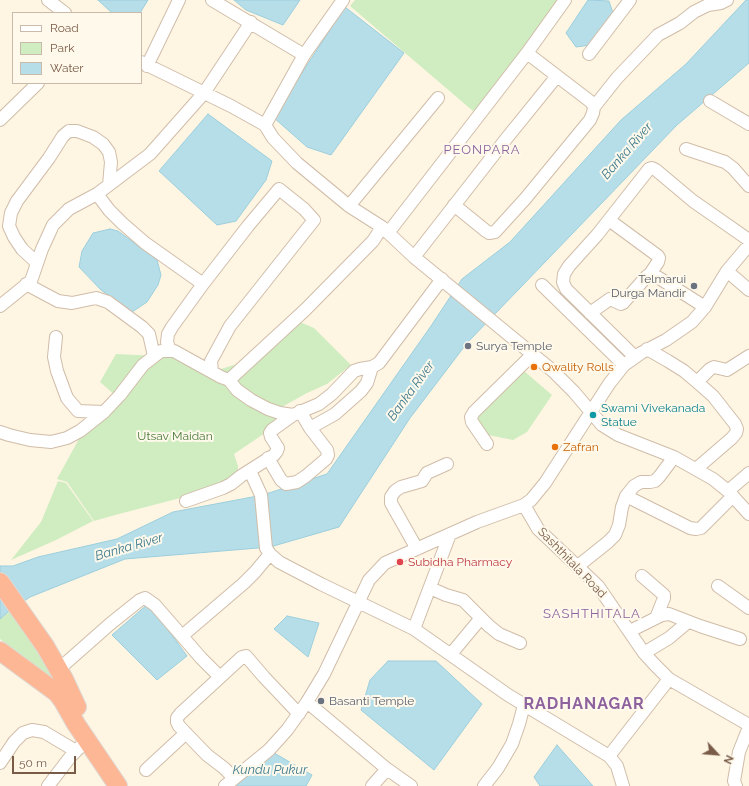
<!DOCTYPE html>
<style>
body{margin:0}
#map{position:relative;width:749px;height:786px;overflow:hidden;background:#fef5e3;font-family:Raleway,sans-serif}
canvas{display:block}
.legend{position:absolute;left:12px;top:12px;width:130px;height:72px;box-sizing:border-box;background:#fff9eb;border:1px solid #c9baa9;margin:0;padding:5px 7px;list-style:none;font-size:12px;color:#795c47}
.legend li{display:flex;align-items:center;gap:8px;height:20px}
.legend b{width:20px;border:1px solid #c9baa9}
.north{position:absolute;left:697px;top:734px;width:40px;height:40px;-webkit-text-stroke:3px #fff9eb;paint-order:stroke;rotate:116deg;font-size:11px;font-weight:700;line-height:16px;text-align:center;color:#795c47}
.north::after{content:'';display:block;margin:auto;width:14px;height:18px;background:#795c47;clip-path:polygon(50% 0,100% 100%,50% 72%,0 100%)}
.scale{position:absolute;left:12px;top:756px;width:64px;height:18px;box-sizing:border-box;border:2px solid #795c47;border-top:0;padding-left:5px;font-size:12px;line-height:14px;white-space:nowrap;color:#795c47;-webkit-text-stroke:3px #fff9eb;paint-order:stroke}
</style>
<div id="map">
<canvas width="749" height="786"></canvas>
<ul class="legend">
<li><b style="height:5px;background:#fff"></b>Road</li>
<li><b style="height:11px;background:#cfedc0"></b>Park</li>
<li><b style="height:11px;background:#b6dee9"></b>Water</li>
</ul>
<div class="north">N</div>
<div class="scale">50 m</div>
</div>
<script>
const g = document.querySelector('canvas').getContext('2d');
g.lineJoin = 'round';
function fill(path, color) {
  g.fillStyle = color;
  g.fill(path, 'evenodd');
}
function poly(rows) {
  const path = new Path2D();
  for (const r of rows) {
    path.moveTo(r[0], r[1]);
    for (let i = 2; i < r.length; i += 2) path.lineTo(r[i], r[i + 1]);
  }
  return path;
}
function stroke(path, color, width, dash) {
  g.strokeStyle = color;
  g.lineWidth = width;
  g.lineCap = dash ? 'butt' : 'round';
  g.setLineDash(dash || []);
  g.stroke(path);
}
function write(font, color, halo, rows, align = 'center') {
  g.font = font + ' Raleway,sans-serif';
  g.lineWidth = 4;
  g.setLineDash([]);
  g.textBaseline = 'middle';
  g.strokeStyle = halo;
  g.fillStyle = color;
  for (const [text, x, y, turn = 0] of rows) {
    g.save();
    g.translate(x, y);
    g.rotate((+turn || 0) * Math.PI / 180);
    g.textAlign = isNaN(turn) ? turn : align;
    if (halo) g.strokeText(text, 0, 0);
    g.fillText(text, 0, 0);
    g.restore();
  }
}
fill(poly([
 [355,0,563,0,487,103,473,111,350,6],
 [300,322,314,328,351,365,327,384,307,393,273,412,212,372,252,359],
 [167,353,229,387,280,420,265,433,234,454,238,466,238,471,235,474,215,486,211,490,115,515,94,521,67,482,57,479,80,437,123,402,100,382,116,354,159,356],
 [517,365,552,395,527,432,513,440,488,435,476,420,489,396],
 [58,481,66,483,93,521,56,540,11,560,41,522],
 [13,609,62,687,0,639,0,619]
]), '#cfedc0');
const water = poly([
 [98,0,148,0,140,13,112,13,98,0],
 [234,0,300,0,283,25,246,10,234,0],
 [588,0,609,1,614,16,590,45,576,47,566,33,588,0],
 [746,0,749,0,749,63,677,125,467,343,410,418,339,527,270,547,125,559,30,597,8,612,0,619,0,566,13,566,38,557,117,539,173,512,263,495,327,474,431,326,462,279,510,242,621,120,686,64,746,0],
 [345,7,404,53,331,155,307,147,273,117,345,7],
 [208,114,272,161,266,180,236,221,217,225,159,171,208,114],
 [110,229,118,231,157,260,161,275,158,285,147,302,132,312,101,290,79,267,82,251,93,233,110,229],
 [149,603,187,656,157,680,112,635,149,603],
 [287,616,319,623,308,657,274,629,287,616],
 [388,661,436,661,482,704,434,770,361,710,370,680,388,661],
 [557,745,593,786,540,786,534,777,557,745],
 [269,750,312,775,306,786,225,786,269,750]
]);
fill(water, '#b6dee9');
stroke(water, '#9bcedc', 1);
const minor = poly([
 [48,0,65,13],
 [212,0,304,55],
 [589,54,630,0],
 [141,62,231,106,265,125,273,138,297,163,349,206,382,227,414,257,553,371,574,392,602,425,618,435,674,457,713,479,728,491,749,514],
 [147,66,179,0],
 [710,101,749,124],
 [594,107,617,78,658,35,680,23,694,12,708,5,721,3,727,0],
 [0,120,38,83],
 [265,125,304,55,343,0],
 [686,149,725,162,733,168,749,186],
 [97,194,109,210,122,223,145,243,203,284],
 [454,205,486,231,489,233,495,232,525,199,590,120,593,113,594,107,591,102,527,53],
 [349,206,438,98],
 [609,220,658,256,659,258,658,262,650,274],
 [388,233,527,53,565,0],
 [414,257,506,139,557,76],
 [37,263,22,249,14,237,9,226,11,213,17,201,49,158,63,136,69,131,77,131,93,137,103,144,109,152,111,162,109,185],
 [727,271,749,290],
 [26,284,58,301,72,303,96,298,108,302,142,327,149,334,154,356],
 [542,285,624,365],
 [0,306,31,281,42,249,53,225,69,209,97,194,150,154,204,93,251,22],
 [590,313,610,299,621,304,623,303,647,276,650,274,659,278,705,307],
 [56,337,54,357,57,371,67,398,78,411,104,412],
 [647,349,668,361,684,371,697,382,713,396,735,424,737,429,736,433,732,438,696,469],
 [170,351,167,342,168,334,172,327,203,284,248,226,279,189,304,209,314,220,230,326,211,361,212,372],
 [635,357,566,289,563,282,564,274,569,266,597,235,649,169,652,168,656,170,693,201,749,240],
 [229,380,237,390,251,400,268,409,280,413,293,415],
 [697,382,710,369,714,367,727,370,749,356],
 [310,428,335,414,361,391,367,383,372,367],
 [0,432,9,435,30,440,51,442,67,438,80,431,104,412,120,395,143,365,161,351,174,351,221,377,229,380,305,310,373,241,382,227],
 [487,444,472,422,471,417,474,412,532,355],
 [268,458,281,480,286,484,297,482,306,476,326,459,328,455,327,450,310,428,300,411],
 [250,471,261,495,266,548,270,554,279,562,321,584,414,629,508,695,609,756,617,766,623,786],
 [728,491,749,473],
 [626,496,690,528,696,529,701,528,733,496],
 [186,501,223,488,231,484,241,476,274,455,277,451,278,448,271,437,270,433,272,430,293,415,319,404,332,394,354,371,360,369,372,367,379,363,442,279],
 [524,505,538,529,598,586,644,653,655,665,669,679,749,725],
 [417,549,391,503,391,497,395,491,401,487,422,481,427,473,447,464],
 [578,566,608,542,615,535,619,525,622,507,626,496,634,486,641,482,650,482,655,481,659,477,674,457],
 [642,576,664,595,664,598,656,618],
 [718,586,749,608],
 [430,588,446,595,463,600,489,626,499,634,520,643],
 [414,629,450,534],
 [630,631,662,615,669,614,700,626,740,639],
 [182,636,244,583,255,572,270,554],
 [644,653,669,638,688,622],
 [451,654,481,618],
 [59,669,110,624,140,600,145,598,155,605,201,658,220,677],
 [307,702,387,769,411,786],
 [609,756,669,679],
 [0,763,14,742,23,733,32,730,44,732,76,751],
 [146,770,186,733],
 [234,778,224,768,207,755,179,726,177,722,177,718,180,714,242,657,246,656,264,677,299,714],
 [48,786,71,756,81,746],
 [225,786,269,750,287,730,307,702,324,674,369,580,385,563,477,522,524,505,531,500,545,483,609,384,624,365,641,353,666,340,692,322,705,307,727,271,749,245],
 [372,786,387,769],
 [484,786,498,768,512,744,519,724,524,705],
 [736,786,734,781,739,752,749,727]
]);
const highway = poly([
 [0,582,45,646,64,679,77,707],
 [0,651,57,693,63,701,76,724,118,786]
]);
stroke(minor, '#d0bda9', 14);
stroke(highway, '#dfd8d3', 20);
stroke(minor, '#fff', 12);
stroke(highway, '#fdb795', 18);
for (const [x, y, r, color] of [
 [694,286,4,"#6b7280"],
 [468,346,4,"#6b7280"],
 [534,367,4,"#e8710a"],
 [593,415,4,"#0f9aa8"],
 [555,447,4,"#e8710a"],
 [400,562,4,"#e0444e"],
 [321,701,4,"#6b7280"]
]) {
  const dot = new Path2D();
  dot.arc(x, y, r, 0, 2 * Math.PI);
  g.fillStyle = color;
  g.fill(dot);
  stroke(dot, '#fff9eb', 1.5);
}
write('12px', '#5b616d', '#fff9eb', [
 ["Telmarui",686,279,"right"],
 ["Durga Mandir",686,293,"right"],
 ["Surya Temple",476,346],
 ["Basanti Temple",329,701]
], 'left');
write('12px', '#c56008', '#fff9eb', [
 ["Qwality Rolls",542,367],
 ["Zafran",563,447]
], 'left');
write('12px', '#0d838f', '#fff9eb', [
 ["Swami Vivekanada",601,408],
 ["Statue",601,422]
], 'left');
write('12px', '#497a3c', '#fff9eb', [
 ["Utsav Maidan",175,436]
]);
write('12px', '#be3a42', '#fff9eb', [
 ["Subidha Pharmacy",408,562]
], 'left');
write('12px', '#795c47', '#fff9eb', [
 ["Sashthitala Road",572,563,46]
]);
g.letterSpacing = '1px';
write('13px', '#8d629d', '#fff9eb', [
 ["PEONPARA",482,150],
 ["SASHTHITALA",592,614]
]);
g.letterSpacing = '0px';
write('italic 13px', '#3e7b8e', '#fff9eb', [
 ["Banka River",627,151,-49],
 ["Banka River",411,391,-54],
 ["Banka River",129,547,-16],
 ["Kundu Pukur",270,770]
]);
g.letterSpacing = '1px';
write('bold 16px', '#8d629d', '#fff9eb', [
 ["RADHANAGAR",584,704]
]);
g.letterSpacing = '0px';
</script>
